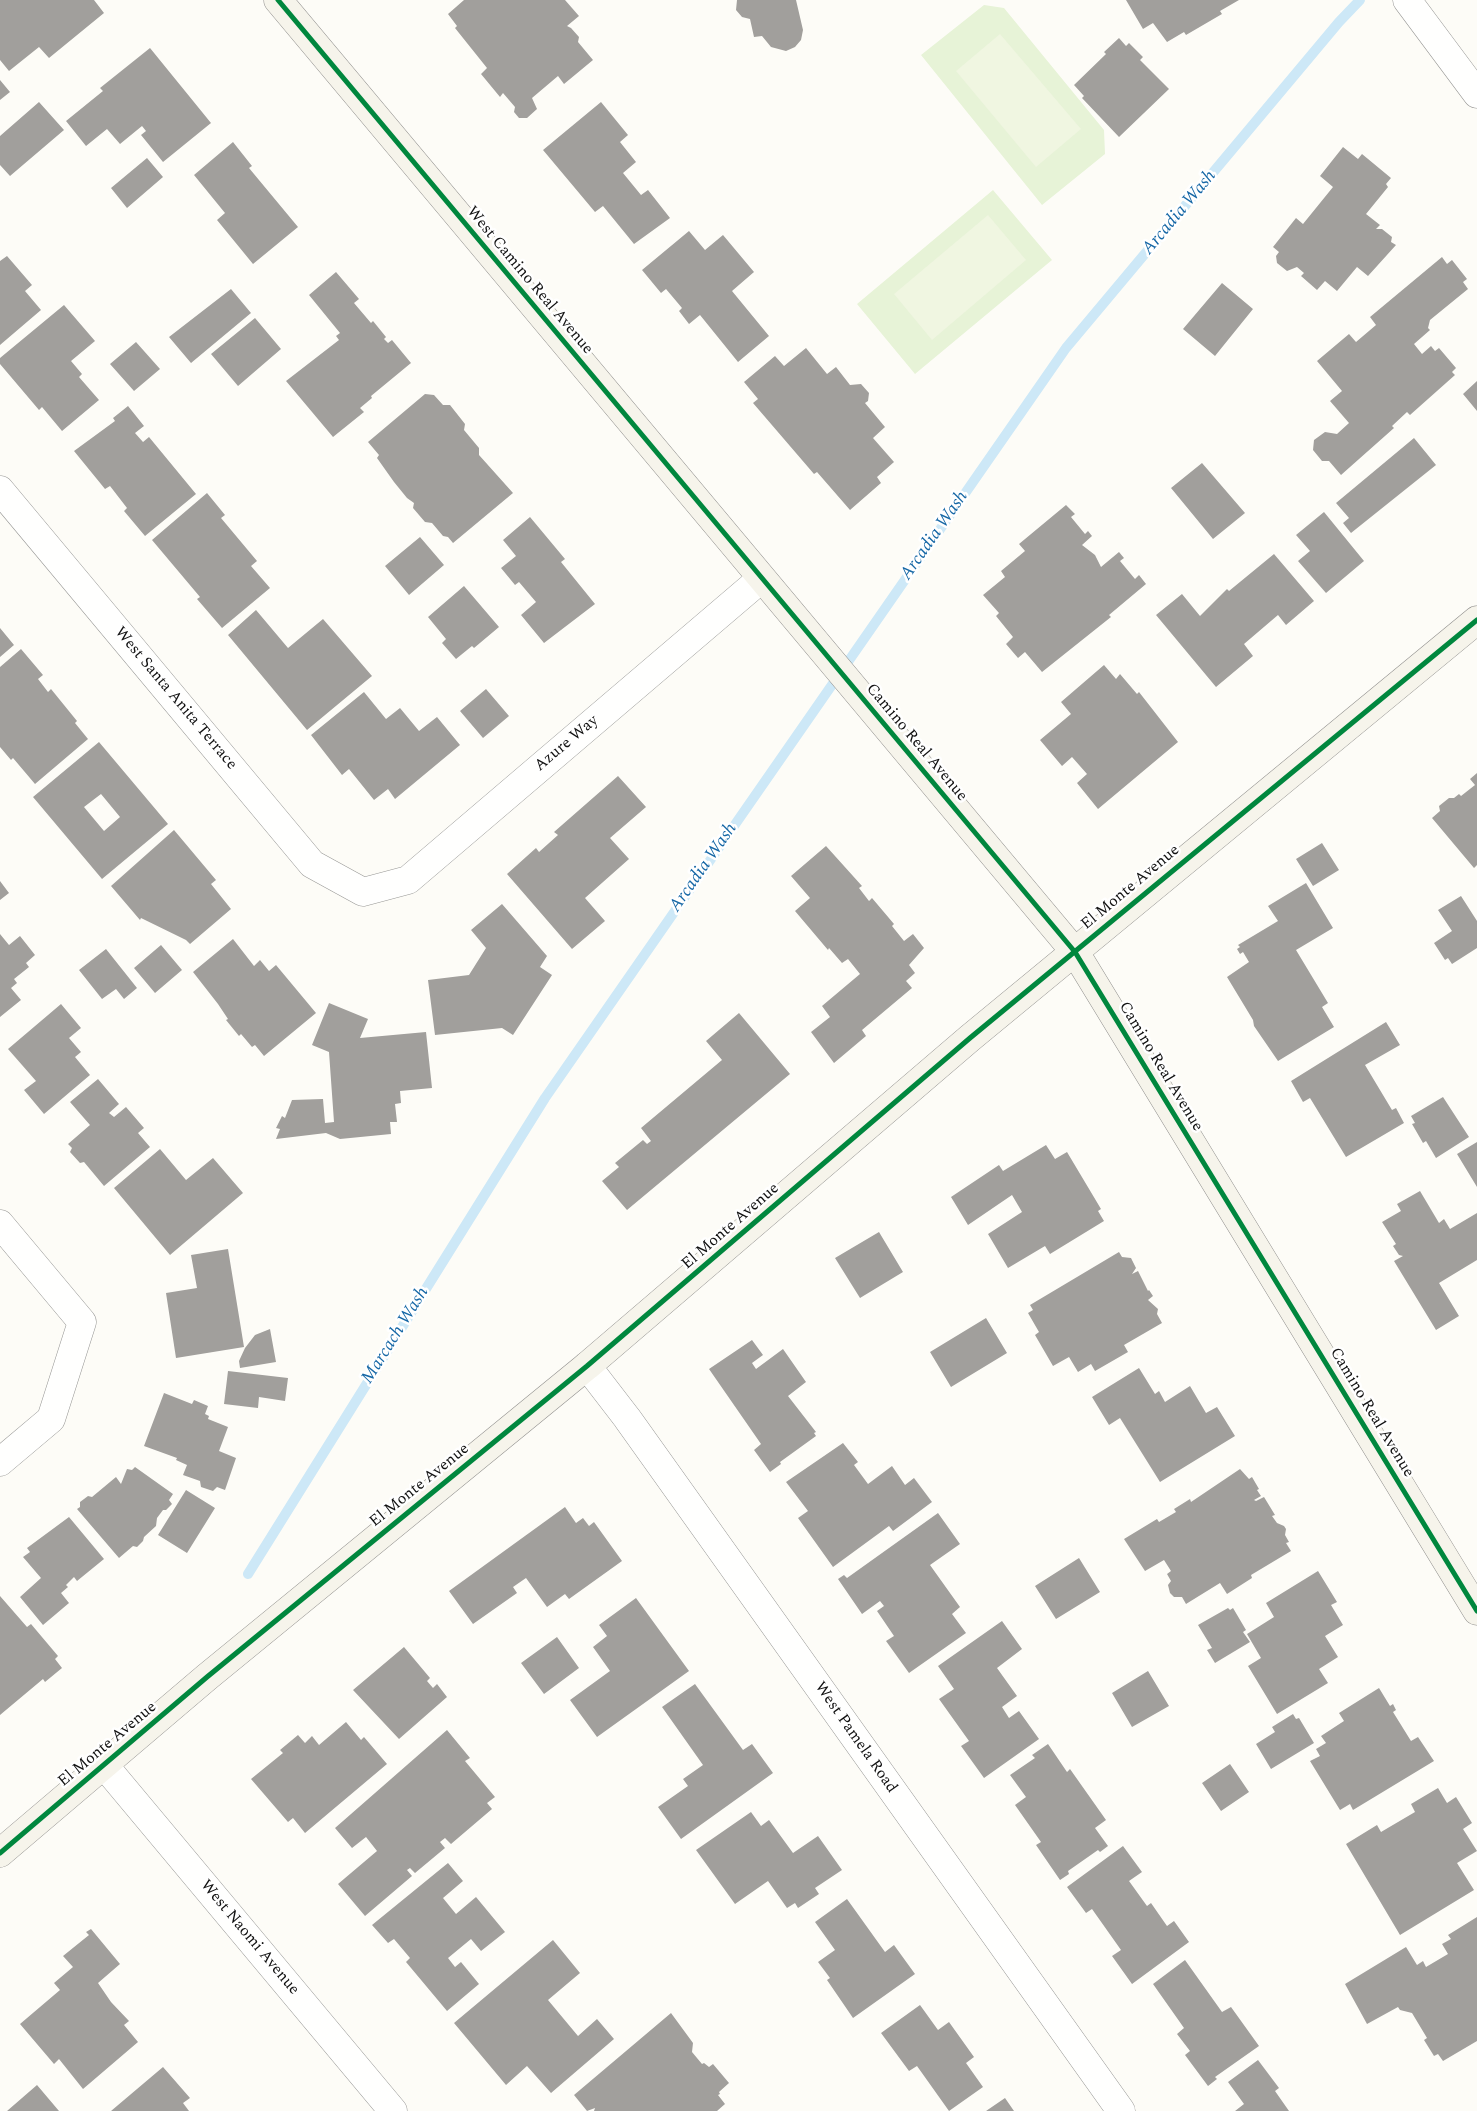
<!DOCTYPE html>
<style>
body{margin:0}
canvas{display:block;background:#fdfcf7}
</style>
<canvas width="1477" height="2111"></canvas>
<script>
const g = document.querySelector('canvas').getContext('2d');
g.lineJoin = 'round';
function fill(path, color) {
  g.fillStyle = color;
  g.fill(path, 'evenodd');
}
function poly(rows) {
  const path = new Path2D();
  for (const r of rows) {
    path.moveTo(r[0], r[1]);
    for (let i = 2; i < r.length; i += 2) path.lineTo(r[i], r[i + 1]);
  }
  return path;
}
function stroke(path, color, width, dash) {
  g.strokeStyle = color;
  g.lineWidth = width;
  g.lineCap = dash ? 'butt' : 'round';
  g.setLineDash(dash || []);
  g.stroke(path);
}
function write(font, color, halo, rows, align = 'center') {
  g.font = font + ' Spectral,serif';
  g.lineWidth = 5;
  g.setLineDash([]);
  g.textBaseline = 'middle';
  g.strokeStyle = halo;
  g.fillStyle = color;
  for (const [text, x, y, turn = 0] of rows) {
    g.save();
    g.translate(x, y);
    g.rotate((+turn || 0) * Math.PI / 180);
    g.textAlign = isNaN(turn) ? turn : align;
    if (halo) g.strokeText(text, 0, 0);
    g.fillText(text, 0, 0);
    g.restore();
  }
}
fill(poly([
 [984,5,1004,8,1104,130,1105,154,1042,205,921,55],
 [993,190,1052,260,915,374,857,304]
]), '#e7f3d7');
fill(poly([
 [1000,34,1081,129,1036,167,956,71],
 [988,215,1026,260,932,340,894,294]
]), '#f0f6e1');
stroke(poly([
 [248,1574,545,1098,1066,348,1339,22,1360,0]
]), '#cde8f7', 10);
fill(poly([
 [0,0,94,0,104,13,49,58,39,47,9,71,0,60],
 [464,0,565,0,579,16,567,26,571,28,579,37,578,42,593,60,564,84,558,76,532,98,537,109,527,118,519,118,514,112,515,107,503,93,500,97,481,74,487,68,455,28,457,26,448,14],
 [737,0,796,0,803,30,801,40,795,47,786,51,771,47,762,36,754,37,750,19,742,17,736,10],
 [1126,0,1239,0,1220,11,1222,14,1186,35,1184,32,1167,42,1153,23,1143,29],
 [1119,38,1126,46,1129,43,1143,57,1140,60,1169,89,1119,137,1082,98,1084,96,1074,85,1106,54,1104,52],
 [150,48,211,123,163,162,141,135,146,131,142,126,120,144,107,129,86,146,66,121,103,91,100,88],
 [0,80,10,92,0,100],
 [39,102,64,130,10,176,0,165,0,136],
 [601,102,628,135,620,142,636,162,623,173,641,195,648,190,670,218,634,244,603,206,595,212,543,150],
 [233,142,252,166,249,168,298,227,253,264,217,220,225,213,194,175],
 [1343,147,1358,159,1362,154,1391,178,1386,184,1388,187,1366,214,1380,225,1376,229,1382,229,1392,237,1391,242,1396,245,1368,276,1357,267,1337,291,1325,281,1317,290,1301,276,1304,273,1297,267,1287,271,1277,263,1276,256,1279,252,1273,247,1296,218,1303,224,1333,187,1320,176],
 [147,158,163,177,127,208,111,188],
 [689,231,705,250,723,235,754,272,732,291,769,336,738,362,700,315,689,324,679,311,682,308,666,289,661,293,642,270],
 [7,256,32,285,25,291,41,310,0,345,0,261],
 [1442,257,1447,264,1452,260,1467,279,1463,282,1468,289,1430,320,1428,328,1430,330,1414,344,1422,354,1431,346,1435,351,1439,348,1456,368,1452,372,1455,375,1410,415,1407,412,1392,426,1394,428,1341,475,1329,461,1322,461,1313,450,1314,440,1325,432,1337,434,1349,423,1330,401,1342,391,1317,361,1349,334,1356,342,1376,325,1370,317],
 [336,272,359,299,354,303,371,323,373,321,386,337,384,339,388,343,392,340,411,363,371,396,372,398,360,408,364,412,333,437,286,381,339,340,336,336,340,333,309,295],
 [1222,283,1253,309,1215,356,1183,329],
 [231,289,251,313,191,363,169,337],
 [64,305,95,341,71,361,82,374,79,377,99,400,62,431,42,407,39,410,0,364,0,358],
 [255,318,281,349,238,386,211,354],
 [136,342,160,369,134,391,110,364],
 [806,348,827,374,836,367,850,385,861,384,869,393,868,401,865,403,885,427,873,438,894,462,877,477,881,483,850,510,817,472,814,474,753,403,758,399,744,382,775,356,784,366],
 [1477,381,1477,411,1463,394],
 [425,394,434,395,443,405,450,405,465,424,464,430,479,448,479,455,513,493,453,543,448,537,443,536,432,523,425,522,413,508,414,503,407,498,394,482,377,458,379,455,368,442],
 [128,406,144,426,135,433,143,442,149,437,196,494,145,536,124,511,127,508,110,486,105,489,74,451,115,421,113,418],
 [1414,438,1436,465,1351,533,1343,523,1349,518,1336,503],
 [1202,463,1245,513,1213,539,1171,488],
 [207,493,225,515,221,518,257,561,251,566,270,588,222,628,197,599,200,597,152,540],
 [1066,505,1075,514,1071,517,1085,534,1088,531,1092,536,1082,545,1095,555,1101,567,1119,552,1124,558,1120,561,1135,579,1139,575,1146,584,1109,615,1111,617,1042,672,1025,652,1018,658,1006,644,1013,637,996,616,999,613,983,595,1005,577,1001,571,1025,551,1019,544],
 [1324,512,1364,561,1326,593,1298,561,1310,551,1296,535],
 [530,517,565,559,561,562,595,604,544,643,521,615,536,602,519,582,515,585,501,568,516,556,503,540],
 [420,537,444,565,409,595,385,566],
 [1274,554,1314,601,1286,625,1278,615,1244,644,1253,656,1216,687,1156,615,1182,594,1200,616,1227,589,1229,591],
 [464,586,499,627,474,648,472,646,456,659,442,643,446,639,428,617],
 [256,610,288,648,323,619,372,676,307,730,228,635],
 [0,628,14,645,0,657],
 [21,649,43,675,38,679,48,692,51,689,77,721,75,723,88,739,35,784,13,758,11,760,0,747,0,667],
 [1104,665,1116,679,1120,674,1137,694,1139,692,1178,742,1098,809,1077,783,1087,774,1072,757,1062,766,1040,740,1071,714,1061,702],
 [486,689,509,716,483,738,460,711],
 [364,692,386,719,400,708,419,731,437,717,460,745,395,799,388,789,374,800,349,769,342,775,311,735],
 [99,742,168,824,102,879,33,797],
 [101,794,120,817,104,831,84,807],
 [1477,773,1477,865,1474,868,1432,818,1440,811,1439,806,1449,798,1454,798,1459,794,1461,796,1475,785,1470,779],
 [618,776,646,807,610,838,629,859,585,898,605,921,572,949,507,874,536,848,539,852,558,835,554,832],
 [174,830,216,880,211,884,231,909,190,944,186,940,141,918,140,920,111,886],
 [1322,843,1339,870,1313,886,1296,859],
 [826,846,862,886,859,888,869,901,872,898,894,924,892,926,904,941,913,934,924,948,909,965,915,973,906,981,912,988,862,1030,866,1036,834,1063,811,1032,830,1017,822,1006,860,974,848,959,842,963,829,948,828,950,795,911,810,898,791,876],
 [0,881,9,893,0,900],
 [1306,883,1333,928,1296,950,1328,1003,1322,1007,1334,1027,1278,1061,1254,1026,1253,1020,1227,977,1249,962,1243,952,1240,954,1237,949,1240,947,1238,945,1278,921,1268,906],
 [1461,896,1477,921,1477,948,1452,964,1448,958,1445,960,1434,943,1452,931,1438,910],
 [502,904,547,956,540,967,552,975,513,1035,502,1028,435,1035,428,980,469,975,486,948,471,930],
 [0,934,9,945,20,936,35,955,26,963,29,967,14,979,17,983,11,988,21,1000,0,1017],
 [233,939,254,966,260,960,269,971,276,965,316,1013,264,1056,255,1045,252,1047,241,1034,239,1036,226,1020,228,1019,218,1004,193,972],
 [161,945,182,970,155,993,134,968],
 [106,949,137,988,124,999,116,989,102,999,79,970],
 [329,1003,368,1019,360,1038,426,1032,432,1088,400,1091,401,1103,395,1104,397,1122,390,1122,391,1134,340,1139,326,1133,276,1139,280,1129,276,1128,282,1116,285,1118,292,1100,323,1099,325,1123,334,1122,329,1052,312,1045],
 [61,1004,81,1028,69,1038,81,1052,75,1057,90,1075,44,1114,24,1090,36,1081,8,1049],
 [739,1013,790,1074,627,1210,602,1181,619,1167,615,1163,643,1140,647,1144,651,1141,641,1128,722,1060,706,1041],
 [1386,1022,1400,1045,1365,1065,1392,1110,1396,1108,1404,1123,1346,1157,1310,1098,1303,1102,1291,1081],
 [98,1079,119,1104,109,1113,114,1117,126,1107,144,1128,138,1133,150,1147,104,1186,84,1162,80,1163,70,1152,72,1148,68,1144,90,1125,70,1102],
 [1443,1097,1469,1137,1436,1158,1426,1141,1423,1143,1412,1124,1415,1123,1411,1116],
 [1477,1142,1477,1187,1457,1154],
 [1046,1145,1055,1159,1067,1152,1101,1209,1098,1211,1104,1221,1050,1254,1045,1246,1008,1268,988,1234,1022,1212,1012,1195,968,1225,951,1197,999,1165,1003,1171],
 [160,1149,186,1180,213,1158,243,1193,170,1255,114,1188],
 [1420,1191,1439,1223,1444,1219,1450,1229,1477,1213,1477,1260,1439,1283,1459,1316,1436,1330,1394,1261,1403,1256,1399,1255,1393,1246,1396,1244,1382,1222,1401,1211,1397,1204],
 [879,1232,903,1272,860,1298,835,1258],
 [228,1249,244,1347,176,1358,166,1293,197,1288,191,1255],
 [1119,1252,1122,1257,1131,1258,1136,1268,1132,1274,1138,1271,1148,1291,1149,1290,1153,1296,1148,1300,1158,1309,1157,1314,1162,1323,1124,1345,1128,1352,1095,1371,1091,1364,1078,1372,1069,1357,1053,1366,1035,1335,1039,1332,1028,1313,1033,1310,1030,1305],
 [986,1318,1007,1353,951,1387,930,1352],
 [270,1329,276,1362,240,1368,239,1361,245,1348,255,1335],
 [752,1340,763,1355,752,1363,756,1369,783,1349,806,1382,788,1396,816,1432,814,1433,816,1436,780,1462,781,1464,770,1472,754,1450,761,1444,709,1369],
 [1139,1368,1155,1394,1159,1391,1165,1402,1190,1386,1206,1413,1217,1407,1235,1436,1160,1482,1120,1418,1109,1425,1092,1397],
 [228,1371,288,1378,285,1401,259,1397,258,1408,224,1404],
 [164,1393,192,1404,194,1400,208,1406,205,1414,209,1416,208,1419,228,1427,219,1451,236,1458,225,1490,217,1487,213,1491,201,1487,200,1481,183,1475,187,1465,176,1460,177,1458,144,1446],
 [843,1443,858,1462,854,1465,868,1484,892,1466,905,1485,914,1478,932,1502,893,1531,889,1526,833,1567,798,1518,808,1511,786,1482],
 [135,1467,173,1494,169,1500,172,1504,166,1510,163,1510,157,1518,156,1526,144,1537,143,1541,137,1547,133,1546,119,1558,77,1509,80,1507,80,1502,88,1496,92,1497,116,1477,121,1484,127,1469,132,1470],
 [1240,1469,1249,1479,1252,1477,1259,1489,1257,1490,1261,1496,1254,1500,1256,1501,1264,1497,1275,1515,1272,1516,1277,1523,1284,1526,1286,1529,1285,1535,1289,1542,1286,1543,1291,1551,1251,1575,1252,1578,1227,1594,1220,1583,1186,1604,1182,1597,1174,1597,1170,1593,1168,1585,1171,1581,1167,1574,1171,1571,1164,1560,1145,1571,1124,1539,1157,1519,1159,1522,1176,1512,1174,1509,1190,1499,1191,1502],
 [186,1490,215,1508,187,1553,158,1535],
 [565,1507,576,1523,583,1518,589,1526,594,1522,622,1561,569,1599,565,1594,547,1607,526,1578,513,1587,517,1593,473,1624,449,1591],
 [938,1513,960,1544,930,1565,960,1607,952,1614,966,1633,909,1673,886,1641,894,1636,877,1611,884,1606,880,1601,862,1614,838,1579,844,1575,847,1578],
 [69,1517,104,1559,77,1581,74,1577,66,1585,68,1587,61,1593,69,1603,43,1625,20,1597,41,1578,23,1557,30,1552,27,1548],
 [1079,1558,1100,1592,1056,1619,1035,1586],
 [1318,1571,1337,1602,1331,1605,1343,1625,1325,1636,1338,1657,1319,1669,1328,1683,1277,1714,1248,1666,1261,1658,1247,1634,1274,1617,1266,1603],
 [0,1596,27,1627,31,1624,58,1656,55,1659,62,1668,45,1682,43,1679,0,1715],
 [636,1598,689,1671,597,1737,570,1700,610,1671,593,1647,607,1636,599,1625],
 [1228,1608,1230,1610,1233,1608,1246,1630,1243,1632,1250,1642,1215,1663,1207,1650,1212,1648,1198,1625],
 [1002,1621,1022,1649,997,1668,1017,1696,1002,1707,1009,1718,1019,1711,1039,1739,984,1778,961,1746,969,1741,939,1699,954,1689,938,1666],
 [557,1637,579,1668,544,1694,521,1663],
 [404,1647,430,1678,427,1681,433,1688,437,1684,447,1697,399,1739,353,1690],
 [1148,1671,1169,1706,1132,1727,1112,1693],
 [695,1684,743,1750,752,1744,773,1773,681,1839,658,1807,688,1786,683,1779,703,1765,662,1707],
 [1379,1688,1390,1706,1393,1704,1396,1710,1393,1712,1411,1741,1418,1737,1434,1761,1353,1810,1350,1804,1340,1810,1310,1761,1320,1756,1316,1749,1326,1743,1321,1736,1344,1721,1339,1713],
 [1293,1714,1296,1719,1299,1718,1314,1743,1271,1769,1256,1744,1275,1732,1272,1727],
 [346,1722,361,1740,364,1737,387,1764,305,1833,293,1818,288,1822,251,1779,283,1753,280,1750,298,1735,305,1743,312,1736,319,1745],
 [447,1730,470,1758,465,1761,495,1797,487,1803,492,1809,451,1844,445,1838,440,1842,445,1848,415,1873,410,1868,407,1870,412,1876,365,1916,338,1884,377,1851,366,1837,352,1848,335,1828],
 [1048,1744,1067,1772,1070,1769,1106,1820,1095,1828,1108,1846,1100,1852,1098,1850,1068,1871,1069,1874,1060,1880,1036,1845,1041,1842,1015,1805,1026,1797,1010,1775,1035,1758,1032,1755],
 [1230,1764,1249,1792,1221,1811,1202,1783],
 [1438,1788,1447,1803,1456,1797,1472,1823,1463,1829,1477,1851,1457,1863,1474,1890,1400,1935,1346,1844,1377,1825,1381,1832,1415,1812,1411,1804],
 [751,1812,761,1826,769,1820,793,1853,818,1836,842,1870,815,1888,819,1894,798,1908,795,1903,787,1908,768,1881,735,1904,696,1850],
 [1123,1846,1142,1872,1129,1881,1147,1906,1151,1903,1167,1926,1174,1921,1189,1942,1132,1984,1112,1956,1121,1950,1092,1909,1086,1913,1067,1887],
 [448,1863,463,1881,443,1898,456,1914,476,1897,505,1932,481,1951,471,1939,448,1958,455,1967,461,1962,479,1984,447,2011,406,1962,410,1958,394,1939,388,1943,372,1925],
 [847,1899,885,1952,894,1945,915,1974,853,2018,827,1980,830,1978,818,1962,835,1950,815,1922],
 [1477,1917,1477,2041,1443,2061,1438,2054,1434,2056,1424,2040,1427,2038,1412,2013,1400,2010,1398,2007,1367,2024,1345,1984,1406,1947,1417,1965,1423,1961,1426,1967,1448,1954,1442,1944,1451,1939,1448,1935],
 [91,1929,120,1964,98,1983,111,2002,129,2021,124,2025,138,2042,83,2089,59,2059,54,2064,20,2024,60,1990,54,1983,73,1967,63,1956,89,1935,86,1932],
 [553,1940,580,1973,548,2000,578,2036,597,2019,614,2039,551,2093,527,2066,506,2085,454,2023],
 [1185,1960,1222,2012,1231,2007,1259,2046,1215,2077,1217,2079,1208,2086,1185,2055,1190,2051,1177,2034,1184,2028,1153,1984],
 [920,2005,938,2030,949,2022,974,2057,966,2063,983,2087,949,2111,917,2066,909,2071,881,2033],
 [671,2013,693,2043,692,2052,702,2064,704,2063,709,2067,713,2064,729,2083,719,2092,720,2094,718,2095,725,2104,717,2111,594,2111,595,2108,587,2111,574,2095],
 [1258,2060,1279,2088,1275,2091,1289,2111,1235,2111,1244,2104,1228,2082],
 [163,2067,190,2098,183,2103,189,2111,111,2111],
 [37,2085,59,2111,7,2111],
 [1005,2098,1014,2111,986,2111]
]), '#a19f9c');
const street = poly([
 [1407,0,1477,94],
 [0,490,312,864,363,892,408,880,761,579],
 [0,1224,82,1322,51,1419,0,1462],
 [587,1366,627,1418,1121,2111],
 [104,1765,393,2111]
]);
const secondary = poly([
 [278,0,1075,952,1477,1611],
 [0,1853,207,1677,587,1366,970,1038,1477,620]
]);
stroke(street, '#979795', 29);
stroke(secondary, '#8e8d8b', 29);
stroke(street, '#fffffe', 28);
stroke(secondary, '#f6f4eb', 28);
stroke(poly([
 [278,0,1075,952,1477,1611],
 [0,1853,207,1677,587,1366,970,1038,1477,620]
]), '#00873e', 5);
write('16px', '#111', '#fff', [
 ["West Camino Real Avenue",529,281,50],
 ["West Santa Anita Terrace",175,699,50],
 ["Camino Real Avenue",916,743,50],
 ["Azure Way",567,744,-40],
 ["El Monte Avenue",1131,888,-40],
 ["Camino Real Avenue",1160,1067,59],
 ["El Monte Avenue",731,1227,-41],
 ["Camino Real Avenue",1371,1413,59],
 ["El Monte Avenue",420,1486,-39],
 ["West Pamela Road",855,1738,55],
 ["El Monte Avenue",108,1745,-40],
 ["West Naomi Avenue",249,1938,50]
]);
write('italic 18px', '#1768a6', '#fff', [
 ["Arcadia Wash",1180,213,-50],
 ["Arcadia Wash",935,536,-55],
 ["Arcadia Wash",704,868,-55],
 ["Marcach Wash",396,1336,-58]
]);
</script>
